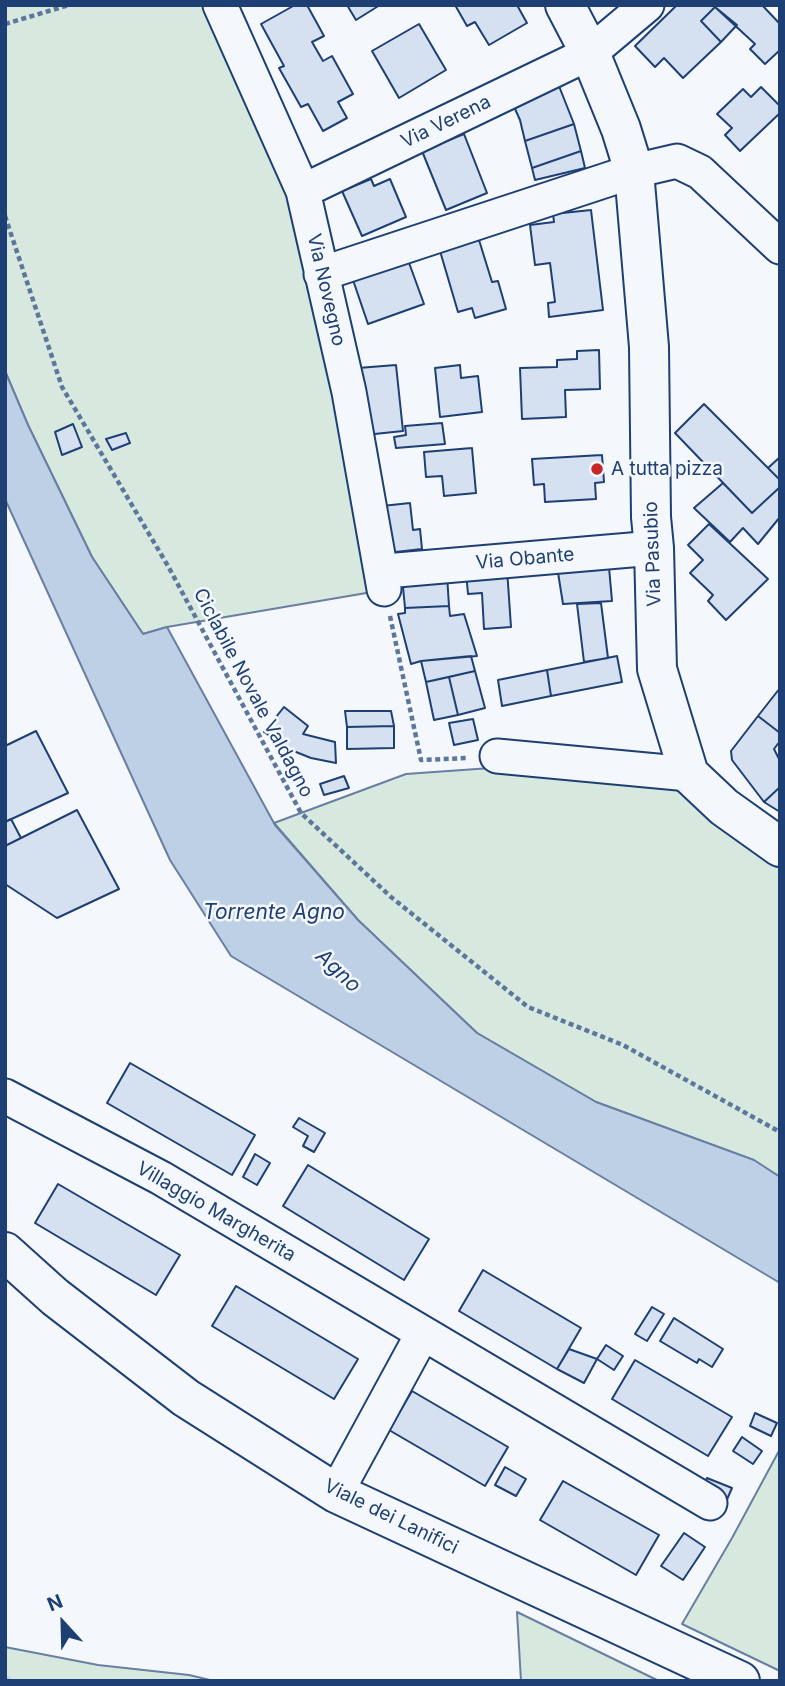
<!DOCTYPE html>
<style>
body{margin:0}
#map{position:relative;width:785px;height:1686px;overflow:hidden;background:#f4f7fb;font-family:Inter,sans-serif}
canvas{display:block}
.frame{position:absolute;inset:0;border:7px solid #1d3f73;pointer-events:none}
.north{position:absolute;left:28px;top:1588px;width:70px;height:70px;-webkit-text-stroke:5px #f4f7fb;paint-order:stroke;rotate:338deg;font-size:19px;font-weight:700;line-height:28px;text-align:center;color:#1d3f73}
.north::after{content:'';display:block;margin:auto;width:24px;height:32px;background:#1d3f73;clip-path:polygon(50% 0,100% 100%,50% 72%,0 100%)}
</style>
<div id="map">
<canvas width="785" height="1686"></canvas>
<div class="frame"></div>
<div class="north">N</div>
</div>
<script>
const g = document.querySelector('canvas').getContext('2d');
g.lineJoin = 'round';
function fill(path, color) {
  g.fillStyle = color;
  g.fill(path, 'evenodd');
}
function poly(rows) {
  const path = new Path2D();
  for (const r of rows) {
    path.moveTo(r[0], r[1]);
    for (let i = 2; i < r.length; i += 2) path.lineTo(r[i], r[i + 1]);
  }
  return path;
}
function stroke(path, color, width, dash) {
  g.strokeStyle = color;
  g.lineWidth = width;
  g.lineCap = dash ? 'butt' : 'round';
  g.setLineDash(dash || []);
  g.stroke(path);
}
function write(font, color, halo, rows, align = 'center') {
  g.font = font + ' Inter,sans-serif';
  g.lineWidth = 5;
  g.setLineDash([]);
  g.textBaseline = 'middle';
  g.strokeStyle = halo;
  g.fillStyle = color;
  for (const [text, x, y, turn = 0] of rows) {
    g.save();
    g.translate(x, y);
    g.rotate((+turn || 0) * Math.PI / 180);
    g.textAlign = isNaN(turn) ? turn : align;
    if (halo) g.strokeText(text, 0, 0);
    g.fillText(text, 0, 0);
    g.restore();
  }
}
const green = poly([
 [5,5,233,5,273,102,378,591,167,627,143,634,92,557,28,425,5,371,5,5],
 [688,754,780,843,780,1177,753,1160,596,1102,477,1033,358,920,274,823,406,774,688,754],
 [780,1449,780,1671,682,1624,732,1538,780,1449],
 [517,1612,659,1681,521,1681,517,1612],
 [5,1647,98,1665,189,1675,214,1681,5,1681,5,1647]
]);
fill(green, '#d7e8df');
stroke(green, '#687fa3', 2);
const water = poly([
 [5,371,28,425,92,557,143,634,167,627,275,825,358,920,477,1033,596,1102,754,1160,780,1177,780,1283,231,956,170,860,5,499,5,371]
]);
fill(water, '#bed0e5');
stroke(water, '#687fa3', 2);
stroke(poly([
 [5,1680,7,1681]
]), '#bed0e5', 9);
const building = poly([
 [295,5,307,5,324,36,312,42,323,61,332,56,353,94,338,102,347,118,323,131,308,104,301,107,279,68,284,66,261,24,295,5],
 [347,5,380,5,356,20,347,5],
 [455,5,517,5,527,23,489,45,475,22,467,26,455,5],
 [677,5,717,5,701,21,721,42,683,78,664,58,655,67,635,46,677,5],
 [717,5,762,5,780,24,780,50,765,64,750,49,755,44,715,7,717,5],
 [715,7,737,25,721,42,701,21,715,7],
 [419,24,446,70,399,98,372,51,419,24],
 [557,81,574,124,525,141,520,120,511,100,557,81],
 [761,87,780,106,780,113,740,151,725,135,732,128,717,114,743,89,751,97,761,87],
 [574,124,581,151,532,168,525,141,574,124],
 [464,134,487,193,446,210,422,151,464,134],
 [581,151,585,168,535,180,532,168,581,151],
 [371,179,374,186,390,179,406,217,362,236,342,191,371,179],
 [591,210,603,310,549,317,548,303,555,302,550,263,535,265,530,225,554,222,553,214,591,210],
 [479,240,492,282,498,281,506,309,475,318,472,308,458,312,440,251,479,240],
 [408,260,424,304,368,324,353,280,408,260],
 [599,350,600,389,565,390,566,417,522,419,520,368,557,367,557,360,577,359,577,351,599,350],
 [396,365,403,431,365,435,358,368,396,365],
 [460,365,461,378,478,376,482,412,440,417,435,368,460,365],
 [704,404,780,480,780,487,752,513,675,433,704,404],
 [442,423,445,444,396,448,394,437,406,435,405,426,442,423],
 [73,424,82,447,62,455,55,432,73,424],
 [126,433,130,443,112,450,106,439,126,433],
 [472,448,476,493,444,496,442,476,426,477,424,452,472,448],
 [602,455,604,482,595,483,596,499,545,502,544,484,534,485,532,459,602,455],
 [780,457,780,480,768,468,780,457],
 [723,483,752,513,780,487,780,517,758,544,743,528,730,542,694,508,723,483],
 [410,503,413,530,420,529,422,549,387,553,382,506,410,503],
 [709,524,768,579,726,620,708,601,713,595,690,573,703,560,688,545,709,524],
 [608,556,612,601,563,604,556,560,608,556],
 [507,569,511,627,484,629,482,593,468,594,466,572,507,569],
 [447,575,449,606,405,608,402,577,447,575],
 [601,603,608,658,584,662,577,604,601,603],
 [449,606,450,616,464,614,477,656,421,661,411,664,398,614,405,613,405,608,449,606],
 [471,656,475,671,426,682,421,661,471,656],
 [617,656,622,682,551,696,547,670,617,656],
 [547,670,551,696,502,706,498,680,547,670],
 [475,671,485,708,458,715,449,677,475,671],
 [449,677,458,715,434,720,426,682,449,677],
 [780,688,780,733,758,716,780,688],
 [284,707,308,726,303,734,335,742,336,763,311,758,291,750,264,732,284,707],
 [345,711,391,711,394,726,347,727,345,711],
 [758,716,780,733,780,741,774,749,780,761,780,787,764,802,732,760,731,751,758,716],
 [473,719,478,740,454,745,449,723,473,719],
 [394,726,394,748,347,749,347,727,394,726],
 [36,731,68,793,5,822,5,746,36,731],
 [344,776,349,788,324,795,320,784,344,776],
 [780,787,780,812,764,802,780,787],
 [77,810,119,889,57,918,5,884,5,846,77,810],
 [11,819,21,838,5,846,5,822,11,819],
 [130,1063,255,1135,232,1175,107,1103,130,1063],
 [299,1118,325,1133,314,1152,303,1146,308,1136,293,1127,299,1118],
 [255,1154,270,1163,257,1185,243,1177,255,1154],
 [308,1165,429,1239,404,1280,283,1206,308,1165],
 [58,1184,180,1255,156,1295,35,1223,58,1184],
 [483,1270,581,1328,557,1369,459,1311,483,1270],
 [236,1286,358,1359,334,1399,212,1326,236,1286],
 [652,1307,664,1314,647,1341,635,1334,652,1307],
 [674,1318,723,1349,712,1367,699,1359,697,1363,660,1341,674,1318],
 [606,1345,623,1356,614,1370,597,1359,606,1345],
 [569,1349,597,1359,584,1383,557,1369,569,1349],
 [635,1360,732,1417,708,1456,612,1399,635,1360],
 [412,1391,508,1447,485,1486,389,1430,412,1391],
 [755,1413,777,1423,771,1436,750,1426,755,1413],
 [742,1437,762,1451,753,1464,733,1451,742,1437],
 [505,1467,526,1479,516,1496,495,1485,505,1467],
 [707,1478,732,1488,725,1504,700,1494,707,1478],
 [563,1481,659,1535,636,1575,540,1520,563,1481],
 [684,1533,705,1547,683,1580,661,1566,684,1533]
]);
fill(building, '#d5e0f0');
stroke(building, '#1d3f73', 2);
const minor = poly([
 [220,5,303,191,349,392,384,589],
 [303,191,590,53,647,5],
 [321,274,634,171,677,161,700,172,780,247],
 [397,570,654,548],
 [497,756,689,774],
 [5,1096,161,1178,710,1503],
 [336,1493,423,1333]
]);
const major = poly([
 [565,5,590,53,621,129,634,171,649,347,651,517,654,548,657,669,689,774,724,807,780,847],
 [5,1252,55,1297,186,1398,336,1493,740,1681]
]);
stroke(minor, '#1d3f73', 37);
stroke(major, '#1d3f73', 42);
stroke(poly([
 [5,24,69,5],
 [5,216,62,387,168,566,301,813,391,897,528,1007,623,1045,780,1132],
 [390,616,421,760,468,758]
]), '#5e769c', 4.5, [5, 3.5]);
stroke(minor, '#f4f7fb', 33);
stroke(major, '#f4f7fb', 38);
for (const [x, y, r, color] of [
 [597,469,7,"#c62828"]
]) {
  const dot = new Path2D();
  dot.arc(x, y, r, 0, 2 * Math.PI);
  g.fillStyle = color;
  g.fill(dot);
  stroke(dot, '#f4f7fb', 2.5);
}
write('19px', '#1d3f73', '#f4f7fb', [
 ["Via Verena",446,122,-26],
 ["Via Novegno",326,290,77],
 ["Via Pasubio",653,554,-92],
 ["Via Obante",525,559,-5],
 ["Ciclabile Novale Valdagno",253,693,62],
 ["Villaggio Margherita",216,1212,30],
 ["Viale dei Lanifici",391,1517,26]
]);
write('19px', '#1d3f73', '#f4f7fb', [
 ["A tutta pizza",611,469]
], 'left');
write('italic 21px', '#1d3f73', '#f4f7fb', [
 ["Torrente Agno",274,913],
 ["Agno",338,971,43]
]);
</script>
